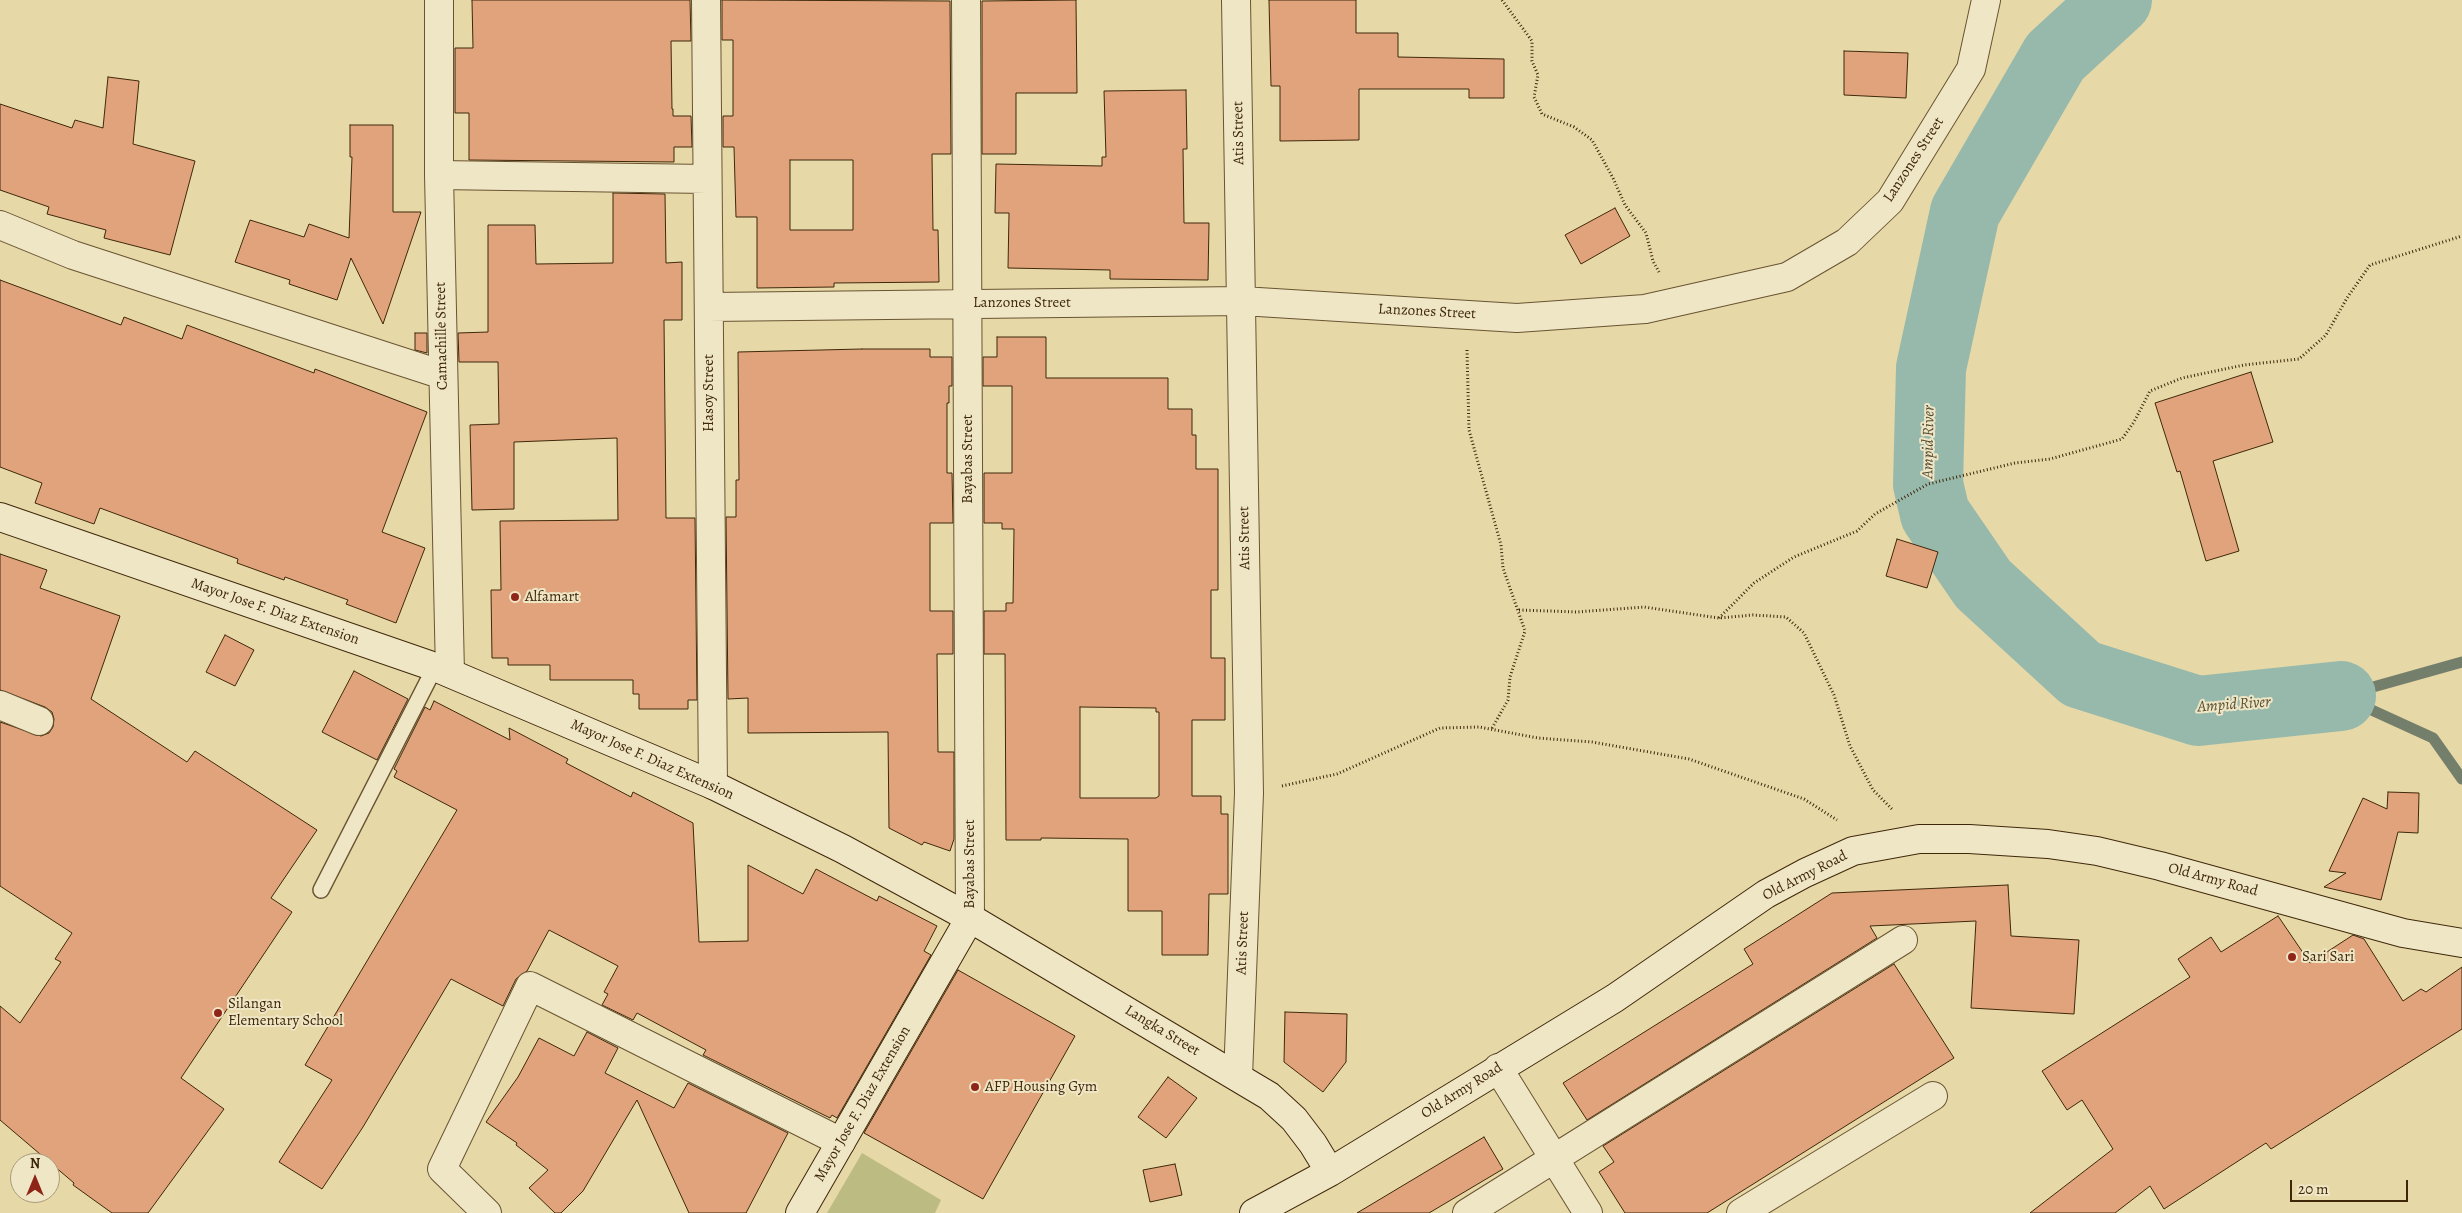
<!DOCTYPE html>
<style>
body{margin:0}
#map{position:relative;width:2462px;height:1213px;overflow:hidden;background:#e7d8a7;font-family:Alegreya,serif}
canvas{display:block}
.north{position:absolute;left:10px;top:1153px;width:50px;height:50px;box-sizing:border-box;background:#efe6c6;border:1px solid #a99a7b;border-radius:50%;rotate:0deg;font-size:14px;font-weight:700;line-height:20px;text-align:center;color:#3f280a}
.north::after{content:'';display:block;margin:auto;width:18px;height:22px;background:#8f2418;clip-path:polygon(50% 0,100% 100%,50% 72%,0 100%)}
.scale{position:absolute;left:2290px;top:1180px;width:118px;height:22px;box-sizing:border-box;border:2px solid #3f280a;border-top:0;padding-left:6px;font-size:15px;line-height:18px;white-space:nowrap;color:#3f280a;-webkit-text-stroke:4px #efe6c6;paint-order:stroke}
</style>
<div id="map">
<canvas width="2462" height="1213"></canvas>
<div class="north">N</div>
<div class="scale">20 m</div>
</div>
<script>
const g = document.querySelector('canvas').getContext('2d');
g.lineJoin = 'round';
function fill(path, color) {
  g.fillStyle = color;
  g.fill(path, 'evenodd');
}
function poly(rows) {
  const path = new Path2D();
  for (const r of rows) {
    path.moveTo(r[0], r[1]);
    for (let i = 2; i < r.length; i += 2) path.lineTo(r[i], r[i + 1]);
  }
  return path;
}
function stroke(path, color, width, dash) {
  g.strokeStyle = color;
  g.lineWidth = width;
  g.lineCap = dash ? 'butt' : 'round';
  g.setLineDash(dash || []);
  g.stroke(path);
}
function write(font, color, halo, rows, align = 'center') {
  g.font = font + ' Alegreya,serif';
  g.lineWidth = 4;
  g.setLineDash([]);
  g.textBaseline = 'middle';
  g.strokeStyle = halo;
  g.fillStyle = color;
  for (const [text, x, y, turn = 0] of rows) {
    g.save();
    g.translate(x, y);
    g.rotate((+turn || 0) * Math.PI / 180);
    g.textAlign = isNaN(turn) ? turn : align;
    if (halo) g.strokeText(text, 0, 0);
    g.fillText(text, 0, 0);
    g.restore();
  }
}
fill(poly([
 [862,1153,941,1200,935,1213,827,1213]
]), '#bcbc82');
stroke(poly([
 [2341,696,2433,738,2462,779],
 [2341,696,2462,662]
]), '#747f6b', 11);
stroke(poly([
 [2117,0,2055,57,1965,212,1931,368,1928,484,1935,514,1983,584,2081,674,2198,711,2341,696]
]), '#97b9ac', 70);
const building = poly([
 [472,0,690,0,691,41,671,41,672,109,673,109,673,116,691,116,692,147,674,147,674,162,469,160,469,113,455,113,455,48,473,48,472,0],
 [722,0,950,1,951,154,932,154,933,230,938,230,939,282,834,283,834,287,757,288,757,217,736,217,734,147,723,147,723,116,733,116,733,40,722,40,722,0],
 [790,160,853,160,853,230,790,230,790,160],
 [1076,0,1077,93,1016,93,1016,154,982,154,982,1,1076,0],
 [1269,0,1356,0,1356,33,1398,33,1398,57,1504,59,1504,98,1469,98,1469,89,1359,89,1359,140,1280,141,1280,86,1271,86,1269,0],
 [1844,51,1908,53,1906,98,1844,95,1844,51],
 [108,77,139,81,133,144,195,161,170,255,104,238,106,230,47,214,49,207,0,190,0,104,72,128,75,120,103,128,108,77],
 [1186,90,1187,149,1183,149,1184,223,1209,223,1208,280,1110,279,1110,270,1008,268,1009,213,995,213,996,164,1102,166,1102,157,1106,157,1104,91,1186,90],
 [350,125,393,125,393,212,421,212,383,324,351,258,337,300,289,284,290,280,235,262,250,220,304,237,309,224,349,238,352,157,350,157,350,125],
 [613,193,665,194,666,263,682,262,682,320,664,320,666,518,695,518,697,700,688,700,688,709,639,709,639,694,633,694,633,680,550,680,550,665,508,665,508,658,492,658,491,590,501,590,500,521,618,520,617,438,514,442,514,509,472,510,470,425,499,424,498,362,459,362,458,333,488,332,488,225,535,225,536,264,613,263,613,193],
 [1615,208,1630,236,1581,264,1565,235,1615,208],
 [0,280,121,325,124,317,182,339,187,325,314,373,315,369,427,412,382,532,425,548,396,623,346,604,348,600,285,577,284,580,237,563,238,559,100,508,94,524,35,503,42,483,0,467,0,280],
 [415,333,427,333,427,353,415,350,415,333],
 [997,337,1046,337,1046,378,1168,378,1168,409,1192,409,1192,435,1196,435,1196,469,1218,469,1218,590,1211,590,1211,658,1225,658,1225,720,1192,720,1192,796,1221,796,1221,814,1228,814,1228,894,1209,894,1208,955,1162,955,1162,911,1128,911,1128,839,1041,838,1041,840,1006,840,1005,654,984,654,984,611,1006,611,1006,603,1013,603,1014,529,1002,529,1002,523,984,523,984,473,1012,473,1012,386,983,386,983,357,997,357,997,337],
 [1080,707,1156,708,1156,712,1159,712,1159,796,1156,798,1080,798,1080,707],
 [862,349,930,349,930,357,952,357,952,386,949,386,949,403,947,403,947,473,952,473,953,523,930,523,930,611,953,611,953,654,937,654,938,752,954,752,954,839,950,851,924,842,922,845,889,828,888,732,748,733,748,698,728,699,726,517,736,517,736,480,739,480,738,352,862,349],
 [2251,372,2273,442,2213,461,2239,551,2206,561,2180,471,2177,472,2155,403,2251,372],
 [1897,539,1938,552,1927,588,1886,576,1897,539],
 [0,554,47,570,40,588,120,616,91,699,187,762,195,751,317,830,271,898,292,912,181,1078,224,1109,148,1213,112,1213,73,1185,74,1183,0,1120,0,1006,20,1023,61,962,55,959,72,933,0,886,0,722,41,736,49,733,53,727,54,719,52,712,45,707,0,690,0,554],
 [225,635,254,650,235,686,206,672,225,635],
 [354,671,408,699,377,760,322,732,354,671],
 [434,701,510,740,509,728,568,759,566,763,631,797,633,792,693,823,699,942,748,941,748,865,803,894,816,869,877,901,879,896,937,926,924,951,931,955,837,1118,832,1115,830,1118,703,1055,706,1050,637,1013,633,1020,602,1005,608,994,604,992,618,966,549,930,527,971,516,979,503,1006,451,979,363,1127,322,1189,279,1162,332,1080,305,1065,457,810,394,777,397,771,394,769,425,707,430,710,434,701],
 [2388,792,2419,793,2418,833,2398,832,2381,900,2324,887,2346,873,2329,871,2363,798,2387,809,2388,792],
 [2008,885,2011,936,2079,940,2074,1014,1971,1008,1976,921,1870,926,1877,938,1587,1120,1563,1083,1753,964,1744,949,1832,893,2008,885],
 [2278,916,2310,963,2353,935,2364,939,2403,1001,2421,989,2426,992,2462,967,2462,1029,2271,1149,2266,1143,2164,1209,2150,1186,2115,1213,2030,1213,2113,1149,2082,1100,2067,1110,2042,1071,2190,977,2178,959,2211,937,2221,952,2278,916],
 [1894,964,1954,1058,1707,1213,1625,1213,1599,1172,1614,1162,1603,1146,1894,964],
 [958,970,1075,1036,983,1199,864,1133,958,970],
 [1285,1012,1347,1014,1346,1062,1323,1092,1284,1062,1285,1012],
 [587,1032,618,1048,605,1073,674,1108,688,1083,788,1133,746,1213,689,1213,637,1100,583,1191,561,1213,555,1213,529,1188,548,1170,516,1145,517,1143,486,1122,518,1077,539,1038,574,1056,587,1032],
 [1168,1077,1197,1098,1166,1138,1138,1117,1168,1077],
 [1484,1137,1503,1169,1429,1213,1357,1213,1484,1137],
 [1175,1164,1182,1195,1150,1202,1143,1170,1175,1164]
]);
fill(building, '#e0a37c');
stroke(building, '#3f280a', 1);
const lane = poly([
 [321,890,435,667]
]);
const street = poly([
 [439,0,439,175,450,673],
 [706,0,713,785],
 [966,0,970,918],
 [1236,0,1249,793,1238,1077],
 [439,175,707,179],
 [0,225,73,255,443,375],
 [709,307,1242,301,1517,318,1645,309,1787,277,1847,242,1890,201,1971,69,1986,0],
 [0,705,39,721],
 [1498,1068,1588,1213],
 [487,1213,442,1169,530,986,841,1142],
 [1467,1213,1903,940],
 [1741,1213,1933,1096]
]);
const secondary = poly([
 [0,517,435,667,713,785,843,849,970,918,1269,1096,1294,1119,1313,1144,1330,1172],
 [800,1213,970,918],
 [1254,1213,1330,1172,1615,998,1766,894,1805,873,1853,851,1919,839,1969,839,2048,844,2097,851,2160,866,2403,933,2462,943]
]);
stroke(lane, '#695431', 18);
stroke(street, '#695431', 30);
stroke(secondary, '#3f280a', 30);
stroke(poly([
 [1502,0,1532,41,1532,61,1538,75,1534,97,1542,114,1574,127,1592,140,1613,178,1625,205,1646,233,1653,261,1659,272],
 [1467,350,1469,430,1501,545,1503,568,1525,631,1510,677,1508,700,1491,730],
 [1519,610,1577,612,1644,607,1719,618,1753,615,1786,617,1804,633,1834,695,1850,746,1873,790,1892,809],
 [1719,618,1754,583,1794,557,1857,531,1875,514,1928,484,2015,463,2050,459,2122,439,2134,422,2150,391,2182,378,2244,365,2299,359,2326,335,2347,298,2370,265,2462,236],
 [1282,786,1337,774,1440,728,1479,727,1538,738,1592,742,1689,759,1804,799,1837,820]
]), '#3f280a', 3, [1, 2.5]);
stroke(lane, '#efe6c6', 15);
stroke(street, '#efe6c6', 28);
stroke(secondary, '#efe6c6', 28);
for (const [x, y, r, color] of [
 [515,597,5,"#8f2418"],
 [2292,957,5,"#8f2418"],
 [218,1013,5,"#8f2418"],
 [975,1087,5,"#8f2418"]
]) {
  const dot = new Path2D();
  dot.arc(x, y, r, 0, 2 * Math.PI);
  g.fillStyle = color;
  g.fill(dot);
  stroke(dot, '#efe6c6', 2);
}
write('15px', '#3f280a', '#efe6c6', [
 ["Atis Street",1239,133,-91],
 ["Lanzones Street",1914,160,-57],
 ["Lanzones Street",1022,303],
 ["Lanzones Street",1427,312,3],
 ["Camachille Street",442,336,-91],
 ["Hasoy Street",709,393,-90],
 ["Bayabas Street",968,459,-90],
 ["Atis Street",1245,538,-91],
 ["Mayor Jose F. Diaz Extension",275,612,19],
 ["Mayor Jose F. Diaz Extension",652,760,24],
 ["Bayabas Street",970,864,-90],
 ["Old Army Road",1805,876,-27],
 ["Old Army Road",2213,880,15],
 ["Atis Street",1243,943,-88],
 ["Langka Street",1162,1031,31],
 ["Old Army Road",1462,1091,-32],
 ["Mayor Jose F. Diaz Extension",863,1104,-60]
]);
write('15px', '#3f280a', '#efe6c6', [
 ["Alfamart",525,597],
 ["Sari Sari",2302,957],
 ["Silangan",228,1004],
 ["Elementary School",228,1021],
 ["AFP Housing Gym",985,1087]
], 'left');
write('italic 16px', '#554c32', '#efe6c6', [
 ["Ampid River",1929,442,-89],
 ["Ampid River",2234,705,-4]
]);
</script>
